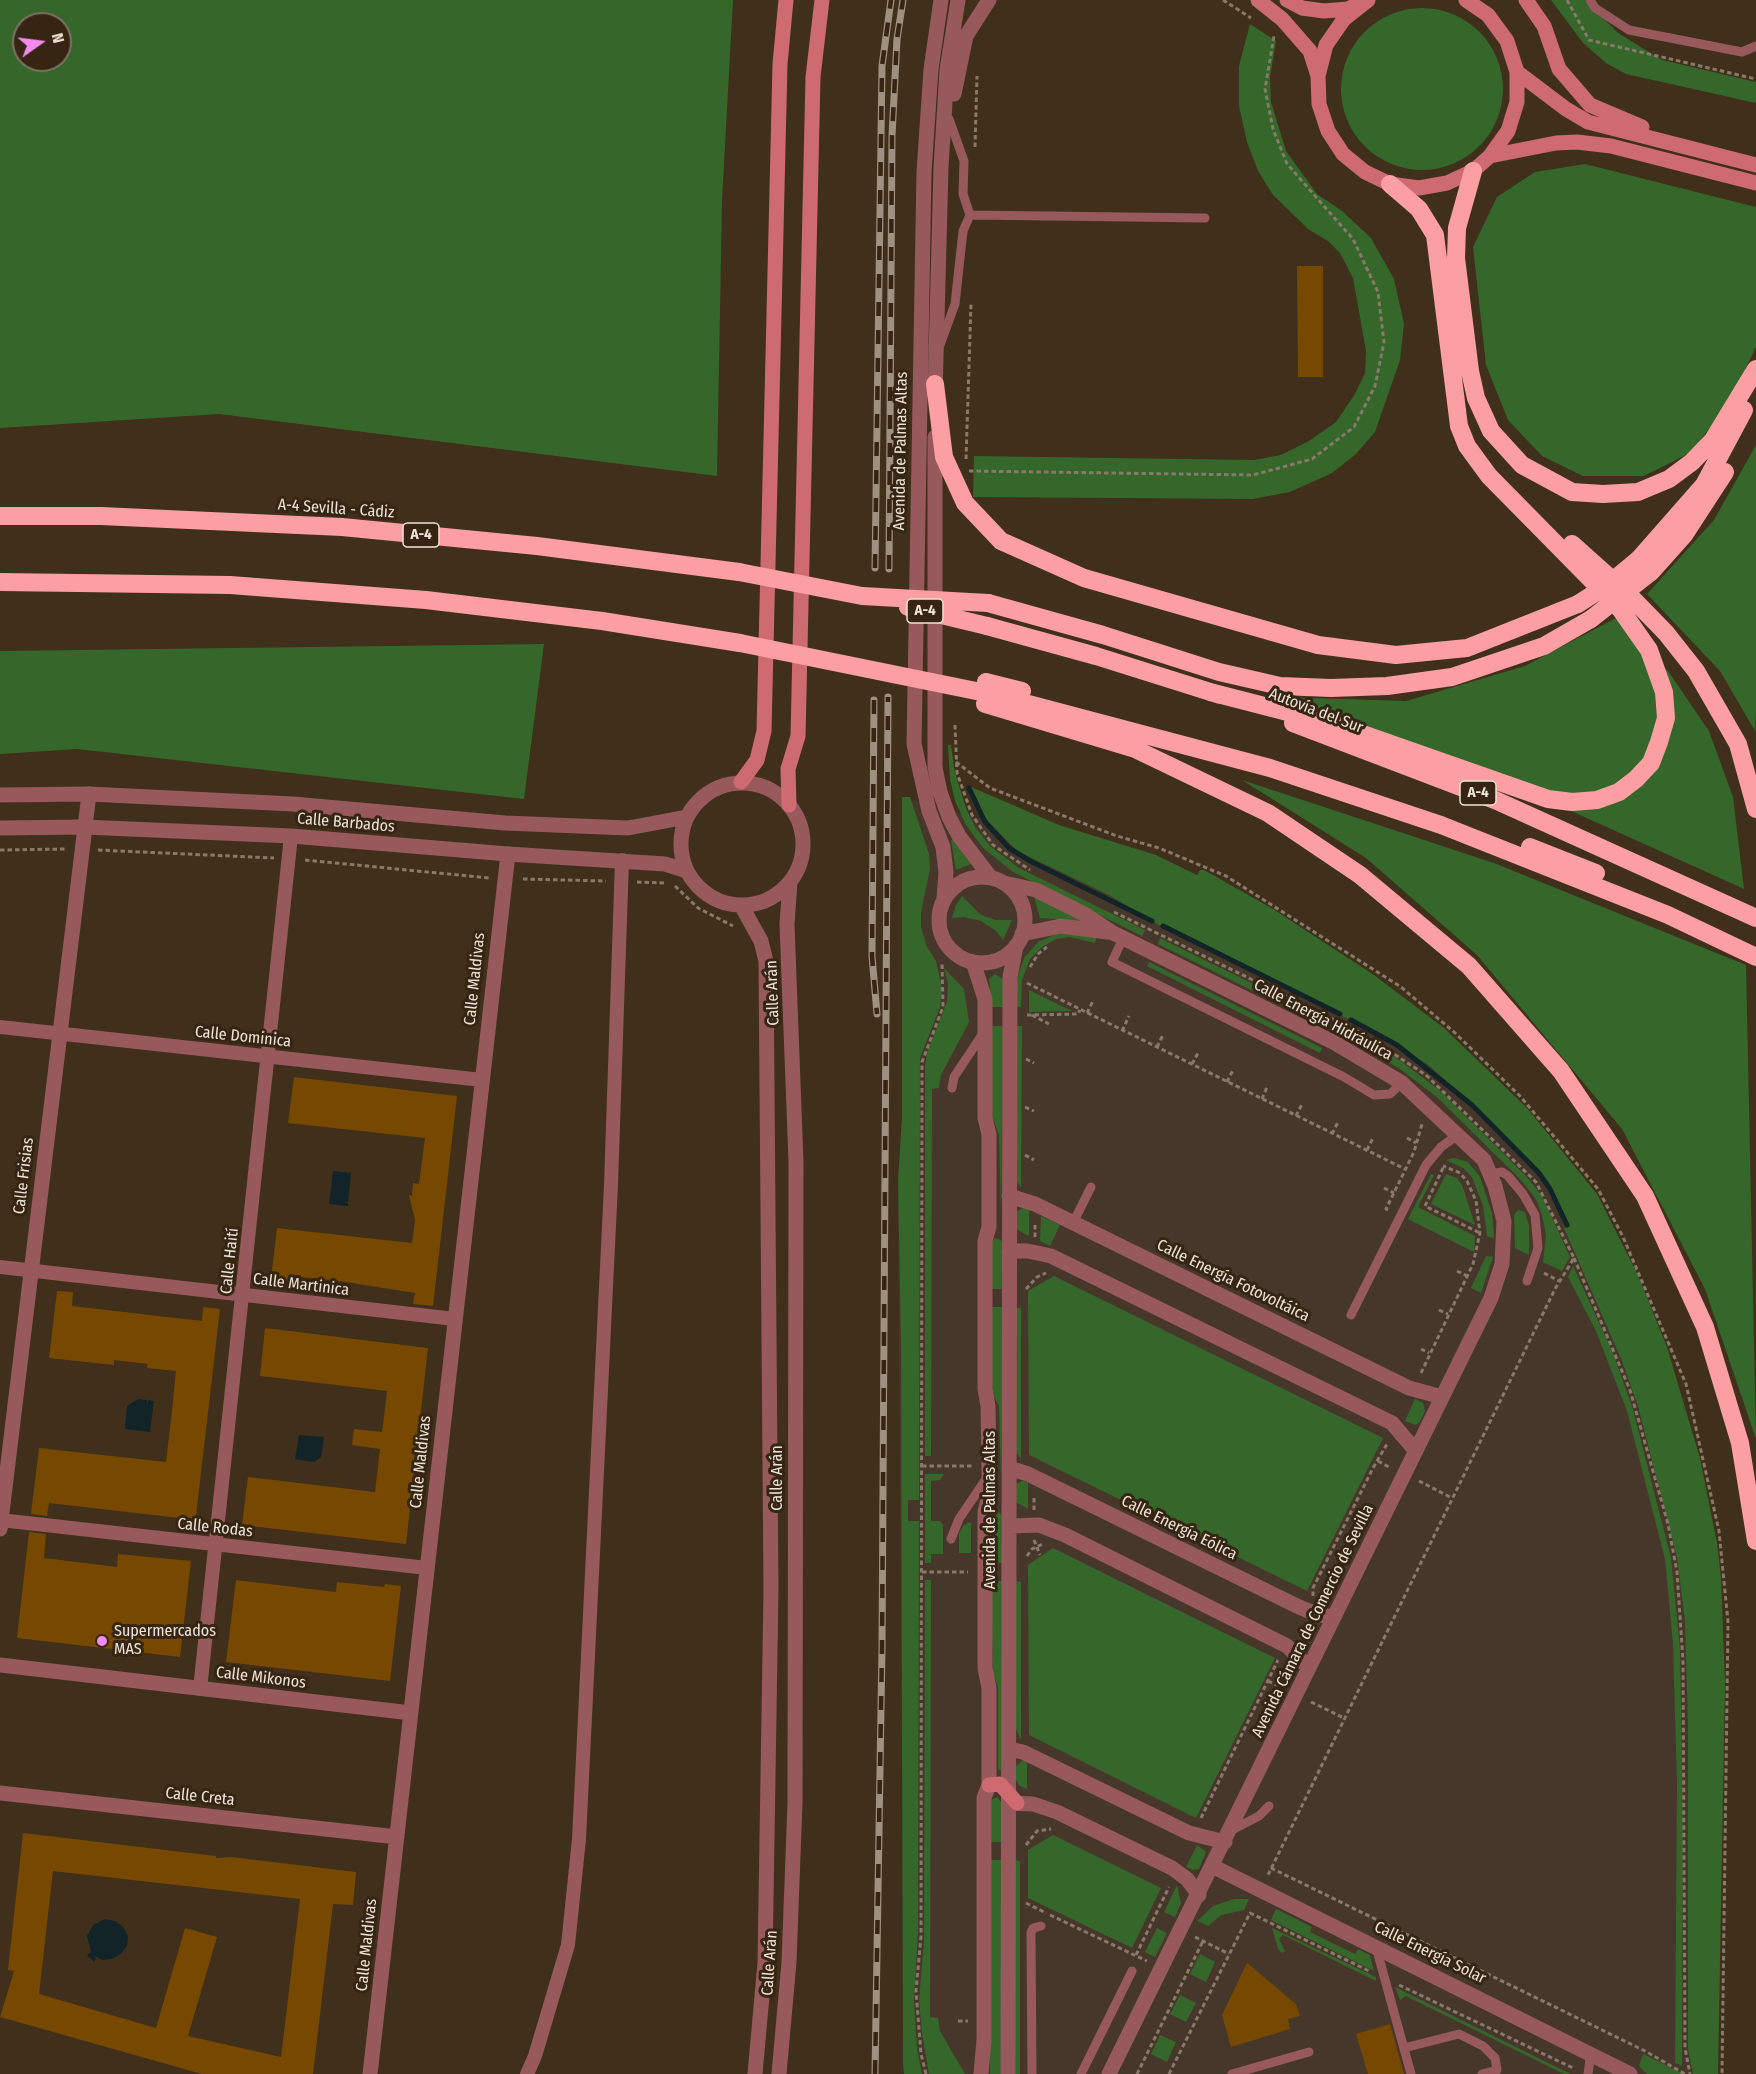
<!DOCTYPE html>
<meta charset="utf-8">
<style>
body{margin:0}
#map{position:relative;width:1756px;height:2074px;overflow:hidden;background:#402f1b;font-family:"Fira Sans Condensed",sans-serif}
canvas{display:block}
.north{position:absolute;left:12px;top:12px;width:60px;height:60px;box-sizing:border-box;background:#352512;border:2px solid #7f7161;border-radius:50%;rotate:76deg;font-size:16px;font-weight:700;line-height:24px;text-align:center;color:#eee3d8}
.north::after{content:'';display:block;margin:auto;width:21px;height:27px;background:#f489f0;clip-path:polygon(50% 0,100% 100%,50% 72%,0 100%)}
</style>
<div id="map">
<canvas width="1756" height="2074"></canvas>
<div class="north">N</div>
</div>
<script>
const g = document.querySelector('canvas').getContext('2d');
g.lineJoin = 'round';
function fill(path, color) {
  g.fillStyle = color;
  g.fill(path, 'evenodd');
}
function poly(rows) {
  const path = new Path2D();
  for (const r of rows) {
    if (r.length === 3) {
      path.moveTo(r[0] + r[2], r[1]);
      path.arc(r[0], r[1], r[2], 0, 2 * Math.PI);
      continue;
    }
    path.moveTo(r[0], r[1]);
    for (let i = 2; i < r.length; i += 2) path.lineTo(r[i], r[i + 1]);
  }
  return path;
}
function stroke(path, color, width, dash) {
  g.strokeStyle = color;
  g.lineWidth = width;
  g.lineCap = dash ? 'butt' : 'round';
  g.setLineDash(dash || []);
  g.stroke(path);
}
function write(font, color, halo, rows, align = 'center') {
  g.font = font + ' "Fira Sans Condensed",sans-serif';
  g.lineWidth = 6;
  g.setLineDash([]);
  g.textBaseline = 'middle';
  g.strokeStyle = halo;
  g.fillStyle = color;
  for (const [text, x, y, turn = 0] of rows) {
    g.save();
    g.translate(x, y);
    g.rotate((+turn || 0) * Math.PI / 180);
    g.textAlign = isNaN(turn) ? turn : align;
    if (halo) g.strokeText(text, 0, 0);
    g.fillText(text, 0, 0);
    g.restore();
  }
}
fill(poly([
 [902,797,1099,851,1452,1072,1610,1227,1671,1366,1714,2074,904,2074,898,1181,902,1118]
]), '#47372b');
fill(poly([
 [0,0,733,0,722,200,717,476,219,414,0,428],
 [24,24,60,24,60,60,24,60],
 [1551,0,1585,0,1618,33,1662,60,1756,82,1756,103,1626,74,1606,63,1583,43],
 [1422,89,81],
 [1250,24,1276,41,1270,77,1271,102,1286,151,1317,194,1342,211,1371,238,1394,279,1404,324,1400,360,1375,432,1356,454,1332,473,1290,492,1253,499,973,497,974,456,1254,460,1281,455,1309,441,1336,422,1355,394,1365,373,1366,351,1353,278,1340,253,1328,241,1308,229,1273,195,1258,171,1247,142,1239,106,1239,66],
 [1585,164,1756,207,1756,347,1728,405,1690,453,1644,476,1583,476,1542,456,1508,420,1486,365,1473,247,1497,197,1535,172],
 [1756,445,1756,711,1755,731,1720,671,1647,594,1714,520],
 [1616,618,1668,671,1709,731,1733,797,1744,889,1518,787,1281,697,1406,701,1525,666],
 [544,644,524,799,77,749,0,754,0,651],
 [948,745,951,745,955,773,966,808,975,827,990,846,1019,868,1145,930,1142,936,1013,872,983,848,966,825,955,801,950,779],
 [1242,780,1494,863,1746,965,1756,1439,1705,1289,1622,1129,1477,955,1366,858],
 [971,787,1059,825,1156,855,1197,875,1200,870,1204,870,1273,909,1374,975,1444,1028,1527,1108,1597,1194,1637,1273,1667,1347,1700,1458,1717,1543,1721,1577,1725,1683,1718,2074,1693,2074,1688,2049,1688,1727,1685,1621,1677,1557,1638,1406,1622,1361,1564,1228,1569,1226,1552,1188,1537,1168,1483,1113,1427,1064,1366,1026,1339,1015,1340,1012,1164,925,1162,927,1109,895,1017,851,985,818],
 [902,797,910,797,929,854,930,869,921,912,921,927,927,947,936,961,942,988,940,1007,920,1058,919,1500,908,1500,908,1521,919,1521,918,1933,914,2000,917,2049,922,2074,904,2074,903,2065,901,1343,898,1181,902,1118],
 [951,840,953,840,971,864,956,870],
 [962,896,981,915,996,920,1012,920,1003,940,996,931,981,921,964,917,952,918,956,905],
 [1034,897,1082,921,1040,918],
 [1058,933,1097,937,1095,943,1070,937,1056,939,1042,947,1030,959,1022,980,1021,1007,1016,1007,1017,979,1024,958,1038,942],
 [1160,938,1335,1024,1332,1030,1158,944],
 [1149,962,1322,1048,1320,1053,1147,966],
 [944,968,964,989,969,1022,941,1075,939,1088,932,1089,931,1456,925,1456,925,1065,927,1053,947,1002,948,983],
 [995,974,1003,979,1003,1007,992,1007,989,979],
 [1029,990,1072,1011,1029,1012],
 [992,1026,1003,1026,1001,1212,999,1135,992,1116],
 [1016,1026,1022,1026,1021,1188,1017,1181],
 [1351,1031,1398,1059,1438,1089,1526,1176,1542,1196,1570,1257,1562,1271,1543,1262,1546,1235,1542,1215,1536,1199,1520,1179,1438,1098,1400,1069,1348,1038],
 [1454,1158,1468,1162,1480,1177,1492,1213,1494,1238,1487,1236,1483,1206,1472,1177,1463,1168,1446,1160],
 [1431,1174,1434,1175,1418,1207,1475,1236,1474,1252,1408,1219],
 [1446,1174,1457,1178,1462,1185,1475,1225,1431,1204],
 [1023,1208,1029,1209,1029,1236,1016,1229,1017,1211],
 [1518,1210,1525,1212,1529,1226,1529,1255,1515,1248,1514,1215],
 [1041,1216,1060,1225,1050,1246,1040,1241],
 [995,1238,1001,1240,1003,1243,1003,1289,991,1289,991,1243],
 [1486,1256,1493,1257,1481,1293,1471,1288],
 [1573,1266,1612,1351,1632,1406,1671,1558,1680,1648,1683,1826,1682,2066,1675,2063,1677,1784,1673,1644,1665,1559,1627,1411,1596,1331,1568,1277],
 [1054,1276,1383,1438,1307,1591,1029,1455,1028,1291],
 [992,1307,1003,1307,1001,1481,999,1406,992,1393],
 [1016,1308,1021,1308,1021,1459,1016,1452],
 [1415,1399,1423,1403,1425,1411,1419,1423,1415,1425,1405,1421],
 [925,1474,944,1474,940,1480,931,1481,931,1521,940,1521,943,1525,943,1554,931,1554,931,1563,925,1563],
 [1022,1481,1028,1482,1028,1509,1016,1502,1016,1484],
 [997,1511,1002,1515,1002,1563,991,1563,992,1514],
 [971,1522,971,1553,959,1553,959,1533,964,1525],
 [1053,1548,1275,1658,1196,1818,1029,1735,1028,1565],
 [925,1580,931,1580,930,2017,938,2018,940,2031,965,2074,929,2074,922,2034,919,1999,924,1941],
 [991,1581,1002,1581,1001,1771,998,1769,998,1687,993,1673],
 [1015,1581,1021,1582,1021,1740,1015,1727],
 [1307,1620,1315,1623,1317,1628,1309,1643,1304,1645,1297,1642],
 [1023,1760,1027,1762,1027,1789,1020,1786,1015,1779,1015,1767],
 [997,1797,1002,1803,1002,1842,991,1842,991,1800],
 [1053,1835,1161,1888,1132,1948,1028,1898,1028,1850],
 [1197,1845,1206,1852,1199,1869,1193,1870,1186,1867],
 [990,1860,1002,1860,1002,2074,990,2074],
 [1015,1860,1020,1861,1020,2074,1014,2074],
 [1177,1885,1181,1903,1175,1917,1164,1912],
 [1234,1899,1249,1899,1244,1910,1221,1915,1208,1926,1197,1921,1213,1906],
 [1276,1909,1312,1927,1310,1932,1355,1954,1358,1949,1370,1955,1374,1971,1271,1920],
 [1157,1928,1167,1933,1155,1957,1145,1952],
 [1272,1928,1376,1977,1376,1981,1283,1935,1279,1939,1285,1951,1282,1953,1278,1949],
 [1200,1954,1215,1962,1206,1982,1190,1974],
 [1395,1987,1540,2059,1571,2074,1564,2074,1406,1996,1400,2000],
 [1180,1995,1196,2003,1186,2022,1170,2014],
 [1160,2035,1176,2042,1167,2062,1151,2054],
 [1643,2054,1682,2073,1682,2074,1647,2074,1639,2066]
]), '#346729');
fill(poly([
 [333,1171,351,1173,348,1202,343,1202,348,1203,348,1206,329,1204],
 [138,1399,147,1400,147,1407,148,1400,154,1401,150,1432,125,1429,127,1406],
 [299,1435,324,1437,321,1457,314,1462,295,1459],
 [105,1919,115,1921,123,1927,128,1936,127,1946,121,1954,112,1959,102,1960,93,1955,96,1959,94,1962,87,1955,91,1952,87,1936,93,1925]
]), '#122428');
stroke(poly([
 [969,788,985,822,1009,848,1030,861,1152,921],
 [1163,926,1340,1014],
 [1351,1020,1397,1045,1472,1105,1539,1173,1550,1189,1567,1225]
]), '#122428', 5);
fill(poly([
 [1297,266,1323,266,1323,377,1298,377],
 [294,1077,457,1096,433,1306,413,1304,415,1293,333,1280,290,1276,289,1289,270,1287,277,1228,412,1243,415,1220,409,1195,412,1196,413,1183,419,1184,425,1138,288,1123],
 [57,1291,73,1292,72,1306,202,1321,203,1307,220,1309,194,1533,178,1531,179,1518,49,1503,47,1516,31,1514,39,1448,166,1462,172,1411,176,1371,147,1368,148,1364,114,1360,114,1365,49,1358],
 [265,1328,428,1348,406,1544,242,1525,248,1477,375,1492,380,1449,352,1445,354,1429,382,1432,385,1409,387,1391,260,1376],
 [29,1532,46,1534,44,1558,117,1567,118,1554,191,1561,180,1657,17,1638],
 [236,1580,336,1592,337,1582,384,1587,385,1584,401,1586,390,1681,226,1662],
 [23,1833,216,1856,216,1858,231,1857,356,1872,353,1905,333,1904,313,2074,202,2074,0,2017,14,1971,8,1970],
 [53,1871,300,1899,281,2057,188,2036,217,1937,185,1928,156,2028,39,1994],
 [1247,1963,1296,2004,1300,2016,1288,2019,1290,2029,1231,2047,1222,2015],
 [1390,2024,1404,2074,1368,2074,1356,2034]
]), '#774900');
stroke(poly([
 [1223,0,1251,18],
 [1567,0,1589,40,1756,79],
 [975,147,977,76],
 [966,459,971,304],
 [969,471,1253,475,1312,459,1354,427,1375,386,1384,342,1378,292,1353,239,1287,164,1273,129,1265,89,1274,36],
 [955,725,957,773,972,815,993,845,1030,870],
 [956,762,990,788,1117,836,1159,848,1226,876,1401,987,1454,1032,1520,1096,1598,1189,1623,1237,1686,1384,1719,1531,1728,1622,1722,2074],
 [0,850,67,849],
 [98,850,274,858],
 [305,860,489,878],
 [523,879,606,881],
 [637,882,666,883],
 [675,886,698,908,733,926],
 [1114,912,1363,1034,1426,1075,1536,1182,1574,1258,1555,1289,1268,1875],
 [1030,967,1038,954,1047,947],
 [1027,983,1405,1169],
 [1087,1013,1093,1001],
 [1027,1015,1078,1014,1080,1010],
 [1032,1015,1049,1024],
 [1122,1031,1129,1016],
 [1157,1047,1163,1035],
 [1026,1059,1034,1063],
 [1192,1064,1198,1053],
 [1227,1082,1233,1070],
 [1262,1099,1267,1087],
 [1025,1107,1034,1111],
 [1296,1116,1302,1104],
 [1332,1134,1338,1122],
 [1407,1138,1416,1143],
 [1367,1150,1373,1138],
 [1025,1155,1034,1160],
 [1443,1168,1425,1206,1480,1233],
 [1384,1188,1394,1193],
 [1388,1210,1386,1209,1414,1152,1422,1124],
 [1035,1237,1035,1223],
 [1574,1258,1630,1390,1668,1524,1677,1572,1683,1661,1685,2048,1690,2074],
 [1457,1271,1467,1276],
 [1544,1273,1559,1281],
 [1026,1289,1037,1277,1046,1273],
 [1439,1310,1448,1314],
 [1421,1349,1429,1353],
 [1421,1373,1473,1264,1480,1233,1476,1201,1467,1181,1460,1173,1443,1166],
 [1378,1461,1389,1467],
 [922,1466,973,1466],
 [1419,1481,1452,1498],
 [1034,1510,1034,1495],
 [1034,1540,1040,1555],
 [1027,1556,1032,1549,1043,1544],
 [922,1572,968,1572],
 [1313,1596,1313,1588,1373,1468,1387,1444],
 [1268,1681,1281,1687],
 [1311,1702,1344,1718],
 [1201,1818,1278,1660],
 [1026,1845,1037,1831,1051,1829],
 [1271,1868,1645,2051,1685,2074],
 [1026,1903,1044,1912],
 [1050,1915,1147,1961],
 [1195,1937,1229,1954],
 [1136,1955,1169,1887],
 [1399,1985,1575,2069],
 [958,2021,968,2021],
 [926,2074,921,2054,916,1991,921,1936,922,1062,943,1007,942,962],
 [1137,2074,1203,1941],
 [1169,2074,1250,1913,1369,1971]
]), '#887969', 3, [4.5, 3]);
stroke(poly([
 [1590,0,1595,8,1629,30,1742,52,1756,46],
 [970,215,1205,218],
 [940,345,955,304,963,231,970,215,963,194,964,161,949,119],
 [1123,938,1112,962,1344,1077,1374,1095,1390,1094,1402,1083],
 [952,1088,954,1077,984,1032],
 [1491,1174,1502,1172,1508,1176,1523,1194,1535,1215,1538,1248,1527,1281],
 [1073,1223,1091,1187],
 [1351,1315,1426,1165,1441,1147,1459,1134],
 [951,1539,959,1519,986,1479],
 [1230,1831,1259,1816,1269,1806],
 [1376,1947,1411,2074],
 [1404,2048,1459,2034,1483,2046,1495,2058,1497,2070,1482,2074],
 [1032,2074,1031,1933,1033,1928,1041,1926],
 [1081,2074,1132,1971],
 [1232,2074,1309,2052],
 [1588,2074,1591,2052]
]), '#97595b', 9);
stroke(poly([
 [0,1027,482,1080],
 [0,1267,455,1319],
 [0,1520,427,1568],
 [200,1689,291,836],
 [527,2074,535,2056,568,1945,579,1839,611,1185,622,860]
]), '#97595b', 14);
stroke(poly([
 [1004,883,1036,890,1086,915,1113,933,1335,1043,1402,1083,1484,1160,1495,1186,1504,1221,1502,1264,1491,1298,1109,2074],
 [1022,934,1061,926,1107,932],
 [973,962,985,999,985,1118,989,1134,989,1227,985,1241,985,1389,988,1406,989,1471,989,1496,985,1512,985,1668,989,1688,989,1785,984,1798,984,2040,981,2074],
 [1009,1196,1035,1204,1409,1388,1442,1397],
 [1009,1251,1028,1251,1051,1256,1392,1423,1416,1451],
 [1009,1468,1028,1474,1299,1607,1319,1615,1334,1617],
 [1009,1526,1039,1525,1065,1535,1287,1646,1309,1668],
 [0,1529,89,794],
 [0,1665,411,1713],
 [1009,1749,1023,1752,1189,1833,1225,1842],
 [0,1793,397,1837],
 [1009,1803,1033,1804,1057,1812,1172,1868,1187,1879,1199,1895],
 [1214,1867,1630,2074],
 [370,2074,508,854],
 [1008,2074,1010,977,1016,946]
]), '#97595b', 15);
stroke(poly([
 [941,0,931,69,924,172,914,744,929,811,943,847,946,872,944,898],
 [954,94,966,36,989,0],
 [935,395,941,167,947,70,958,0],
 [935,437,935,767,940,792,949,817,959,836,991,878],
 [742,844,61],
 [0,795,89,794,293,804,505,823,628,828,687,817],
 [0,828,84,827,291,836,508,854,665,864,687,871],
 [982,920,43],
 [741,905,761,941,766,961,771,1589,765,1963,755,2074],
 [779,2074,789,1962,795,1803,796,1162,787,924,790,882]
]), '#97595b', 15);
stroke(poly([
 [1258,0,1282,19,1310,51,1318,76],
 [1287,0,1302,8,1324,11,1348,9,1356,5],
 [1368,0,1344,19,1326,45,1318,76,1319,104,1328,131,1343,154,1365,172,1390,184,1419,188,1447,183,1473,171,1490,156,1508,131,1517,102,1517,72,1507,41,1488,15,1466,0],
 [1526,0,1544,26,1559,69,1590,105,1642,127],
 [1517,72,1566,109,1588,122,1756,165],
 [1490,156,1556,143,1577,142,1611,146,1756,183],
 [741,782,757,760,764,731,780,64,786,0],
 [789,805,788,769,798,736,813,77,822,0],
 [989,1785,1000,1784,1017,1803]
]), '#ce6b70', 15);
stroke(poly([
 [1473,171,1457,228,1456,258,1470,371,1476,398,1491,431,1522,465,1572,492,1603,494,1638,492,1669,479,1692,462,1713,440,1756,369],
 [935,384,944,457,965,503,1001,541,1084,578,1318,645,1396,655,1467,648,1578,604],
 [0,516,101,516,342,527,537,546,739,572],
 [1572,544,1629,595,1666,633,1696,671,1738,744,1756,809],
 [1639,559,1704,485,1744,410],
 [1651,572,1684,535,1725,472],
 [0,582,230,585,426,600,602,621,740,643],
 [988,603,1103,635,1219,672,1280,686,1331,688,1387,686,1452,677,1544,646,1591,619],
 [987,626,1096,656,1220,695],
 [986,682,1022,691],
 [1210,692,1334,724,1548,799,1572,802,1597,800,1619,792,1636,779,1651,763,1659,742,1666,718,1664,692,1649,650,1621,610,1489,476,1467,446,1459,426,1435,235,1419,209,1390,184],
 [1002,697,1270,768,1441,825,1668,915,1756,957],
 [985,704,1135,749,1268,813,1360,875,1469,966,1561,1071,1645,1196,1705,1327,1740,1443,1756,1541],
 [1293,723,1495,800,1756,918],
 [1530,847,1596,873]
]), '#fb9fa2', 18);
const rail = poly([
 [875,568,882,66,891,0],
 [889,569,892,136,897,39,903,0],
 [874,700,872,956,877,1014],
 [875,2074,882,1648,888,697]
]);
stroke(rail, '#9f9182', 7);
stroke(rail, '#352512', 4.5, [14]);
stroke(poly([
 [739,572,862,596,988,603],
 [1578,604,1609,584,1639,559],
 [908,607,987,626],
 [1591,619,1651,572],
 [740,643,986,693]
]), '#fb9fa2', 18);
for (const [x, y, r, color] of [
 [102,1641,6,"#f489f0"]
]) {
  const dot = new Path2D();
  dot.arc(x, y, r, 0, 2 * Math.PI);
  g.fillStyle = color;
  g.fill(dot);
  stroke(dot, '#352512', 2);
}
for (const [x, y, w] of [
 [421,535,36],
 [925,611,36],
 [1478,793,36]
]) {
  const box = new Path2D();
  box.roundRect(x - w / 2, y - 12, w, 24, 4.5);
  g.fillStyle = '#352512';
  g.fill(box);
  stroke(box, '#eee3d8', 1.5);
}
write('bold 15px', '#eee3d8', null, [
 ["A-4",421,535],
 ["A-4",925,611],
 ["A-4",1478,793]
]);
write('16px', '#eee3d8', '#352512', [
 ["Avenida de Palmas Altas",901,451,-89],
 ["A-4 Sevilla - Cádiz",336,509,4],
 ["Autovía del Sur",1316,711,21],
 ["Calle Barbados",346,823,5],
 ["Calle Maldivas",475,979,-84],
 ["Calle Arán",773,993,-92],
 ["Calle Energía Hidráulica",1323,1020,28],
 ["Calle Dominica",243,1037,6],
 ["Calle Frisias",24,1176,-83],
 ["Calle Haití",230,1261,-84],
 ["Calle Energía Fotovoltáica",1233,1281,26],
 ["Calle Martinica",301,1285,7],
 ["Calle Maldivas",421,1462,-84],
 ["Calle Arán",778,1478,-90],
 ["Avenida de Palmas Altas",991,1510,-90],
 ["Calle Rodas",215,1528,6],
 ["Calle Energía Eólica",1179,1528,26],
 ["Avenida Cámara de Comercio de Sevilla",1313,1621,-64],
 ["Calle Mikonos",261,1678,7],
 ["Calle Creta",200,1797,6],
 ["Calle Maldivas",367,1945,-84],
 ["Calle Energía Solar",1430,1953,26],
 ["Calle Arán",770,1963,-86]
]);
write('16px', '#eee3d8', '#352512', [
 ["Supermercados",114,1632],
 ["MAS",114,1650]
], 'left');
</script>
